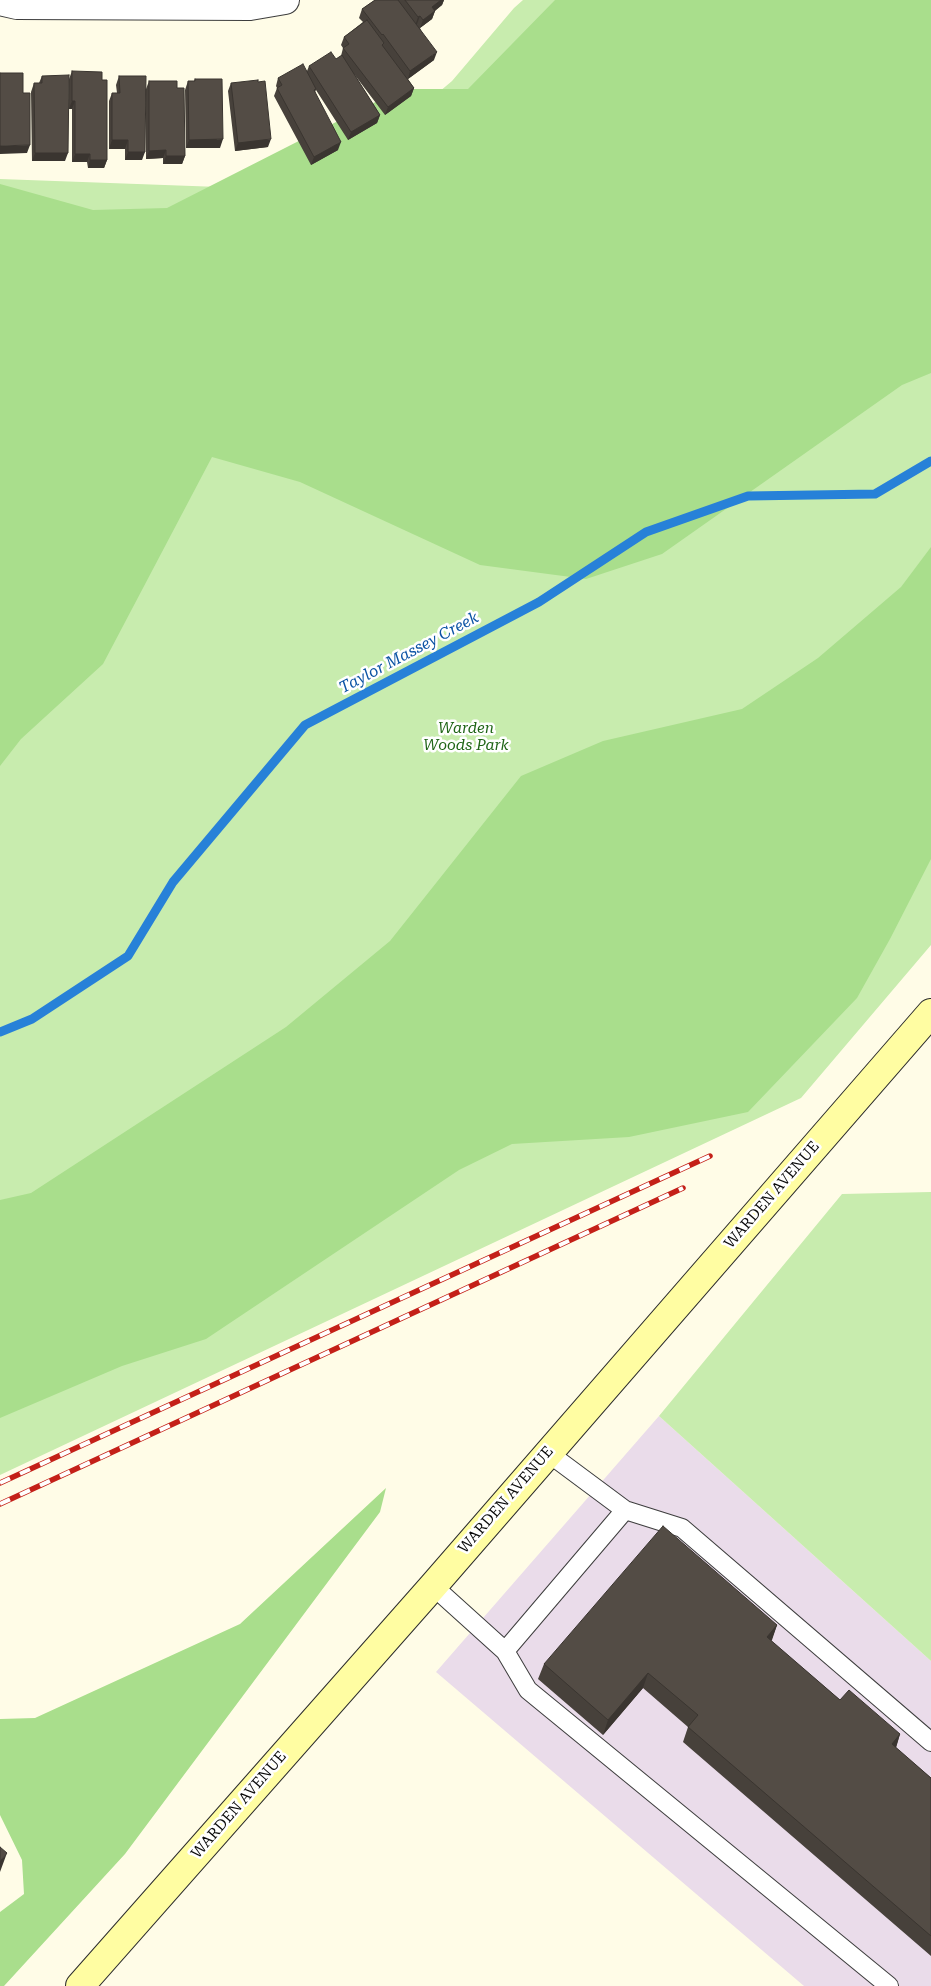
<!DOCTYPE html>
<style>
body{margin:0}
canvas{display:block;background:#fffce7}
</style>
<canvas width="931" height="1986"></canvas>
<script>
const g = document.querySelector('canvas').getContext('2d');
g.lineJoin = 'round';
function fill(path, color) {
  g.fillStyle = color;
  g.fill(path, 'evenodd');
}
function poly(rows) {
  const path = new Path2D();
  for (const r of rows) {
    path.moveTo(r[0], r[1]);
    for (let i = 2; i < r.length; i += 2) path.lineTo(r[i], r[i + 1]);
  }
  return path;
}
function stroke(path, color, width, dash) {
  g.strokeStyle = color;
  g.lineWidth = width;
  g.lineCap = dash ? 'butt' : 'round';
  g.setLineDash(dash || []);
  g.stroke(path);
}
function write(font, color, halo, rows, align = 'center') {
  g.font = font + ' "Roboto Serif",serif';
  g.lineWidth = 5;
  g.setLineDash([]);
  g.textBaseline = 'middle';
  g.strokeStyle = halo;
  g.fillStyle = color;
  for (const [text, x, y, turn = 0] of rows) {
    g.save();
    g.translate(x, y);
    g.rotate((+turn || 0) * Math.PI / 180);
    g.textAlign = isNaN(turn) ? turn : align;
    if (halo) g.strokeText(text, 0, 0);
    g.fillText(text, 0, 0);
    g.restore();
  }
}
fill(poly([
 [659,1416,931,1661,931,1986,804,1986,436,1672]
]), '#eadcea');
fill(poly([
 [523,0,784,0,931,7,931,945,801,1098,0,1475,0,179,247,188,356,162,452,81,514,8],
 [931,1192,931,1661,659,1416,842,1194]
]), '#c8ecae');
fill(poly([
 [555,0,931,0,931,373,902,385,662,554,586,579,480,565,300,482,212,457,103,664,21,739,0,766,0,184,93,210,167,208,401,89,468,89],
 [931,547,931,859,890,939,857,998,748,1112,629,1137,512,1144,459,1170,206,1339,122,1366,0,1418,0,1200,31,1193,286,1027,390,941,521,776,603,741,742,709,818,658,901,587],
 [386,1488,380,1512,125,1854,4,1986,0,1986,0,1912,24,1894,22,1860,0,1815,0,1719,35,1718,240,1624]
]), '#a9de8c');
stroke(poly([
 [0,1032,32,1019,128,956,173,882,305,725,539,602,646,532,748,496,875,494,931,461]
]), '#2781d8', 9);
const lane = poly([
 [547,1452,625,1510,682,1528,931,1742],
 [433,1586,505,1651,528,1690,889,1986],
 [505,1651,625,1510]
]);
const street = poly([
 [0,1,17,5,250,6,285,0]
]);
const secondary = poly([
 [80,1986,433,1586,931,1013]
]);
stroke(lane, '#3d3d3d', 20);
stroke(street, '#3d3d3d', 30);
stroke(secondary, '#2c2c2c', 30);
stroke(lane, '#fff', 18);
stroke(street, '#fff', 28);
stroke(secondary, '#fffda2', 28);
const rail = poly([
 [0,1483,710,1156],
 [0,1504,683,1188]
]);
stroke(rail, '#c42018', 5.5);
stroke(rail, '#fff', 4, [11]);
fill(poly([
 [375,0,444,0,442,5,435,11,432,19,420,28,434,60,408,79,414,88,411,96,385,115,354,74,380,115,377,123,348,140,316,90,315,92,338,150,311,165,274,96,277,88,276,86,278,78,307,71,309,66,336,59,341,56,343,48,341,45,344,37,363,22,359,18,362,9],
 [72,71,102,80,107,160,104,168,88,168,87,162,72,162,72,109,69,109,69,79],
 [42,76,65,161,32,161,31,92,34,83,39,83],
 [119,76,146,89,149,81,177,88,185,156,182,164,163,164,163,158,146,159,146,95,142,160,125,160,125,149,109,149,109,101,112,93,117,93,116,85],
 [195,79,220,148,186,148,185,90,188,81,194,81],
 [258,82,268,147,235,151,228,91,231,83],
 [777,1625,771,1641,840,1700,900,1734,896,1748,931,1778,931,1956,683,1742,688,1727,643,1688,603,1735,538,1679,544,1664]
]), '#47413b');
fill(poly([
 [441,0,444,0,442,5,429,15,432,7],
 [435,11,432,19,420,28,423,20],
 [420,16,417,24,415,26,418,17],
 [437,52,434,60,408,79,410,71],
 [414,88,411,96,385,115,388,107],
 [72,101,75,101,72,109,69,109],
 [380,115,377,123,348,140,351,132],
 [223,139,220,148,186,148,189,140],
 [271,139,268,147,235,151,238,143],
 [112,140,128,140,125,149,109,149],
 [341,142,338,150,311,165,314,157],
 [30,145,27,153,0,154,0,146],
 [166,150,163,158,146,159,149,151],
 [128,152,145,152,142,160,125,160],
 [35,153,68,153,65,161,32,161],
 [75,154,90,154,87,162,72,162],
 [166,156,185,156,182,164,163,164],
 [90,160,107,160,104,168,88,168],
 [777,1625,772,1640,762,1652,767,1637],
 [648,1673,643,1688,603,1735,608,1720],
 [900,1734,895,1750,892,1744],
 [7,1853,0,1872,0,1862,1,1860]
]), '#3a3530');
const building = poly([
 [375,0,398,0,437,52,410,71,383,34,382,35,362,9,375,0],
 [405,0,441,0,432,7,435,11,423,20,420,16,418,17,405,0],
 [367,20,384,43,382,45,414,88,388,107,343,48,349,44,344,37,367,20],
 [331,52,336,59,342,55,380,115,351,132,309,66,331,52],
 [303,64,316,89,314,90,341,142,314,157,277,88,282,85,278,78,303,64],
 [72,71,102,72,102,80,107,80,107,160,90,160,90,154,75,154,75,101,72,101,72,71],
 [0,73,23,73,23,93,30,93,30,145,0,146,0,73],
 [69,75,68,153,35,153,34,83,42,83,42,76,69,75],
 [119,76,146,76,145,152,128,152,128,140,112,140,112,93,120,93,119,76],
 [195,79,222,79,223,139,189,140,188,81,195,81,195,79],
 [258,80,258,82,265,81,271,139,238,143,231,83,258,80],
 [149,81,177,81,177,88,184,88,185,156,166,156,166,150,149,151,149,81],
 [663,1526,777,1625,767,1637,840,1700,849,1690,900,1734,892,1744,931,1778,931,1936,688,1727,698,1715,648,1673,608,1720,544,1664,663,1526],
 [0,1847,7,1853,1,1860,0,1864,0,1847]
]);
fill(building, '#534c45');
stroke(building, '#3a3530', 1);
write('italic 15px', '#1f6516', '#fff', [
 ["Warden",466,729],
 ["Woods Park",466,746]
]);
write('15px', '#0a0a0a', '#fff', [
 ["WARDEN AVENUE",772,1195,-49],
 ["WARDEN AVENUE",506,1500,-49],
 ["WARDEN AVENUE",239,1805,-49]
]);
write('italic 16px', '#0b53a4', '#fff', [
 ["Taylor Massey Creek",409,653,-28]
]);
</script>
